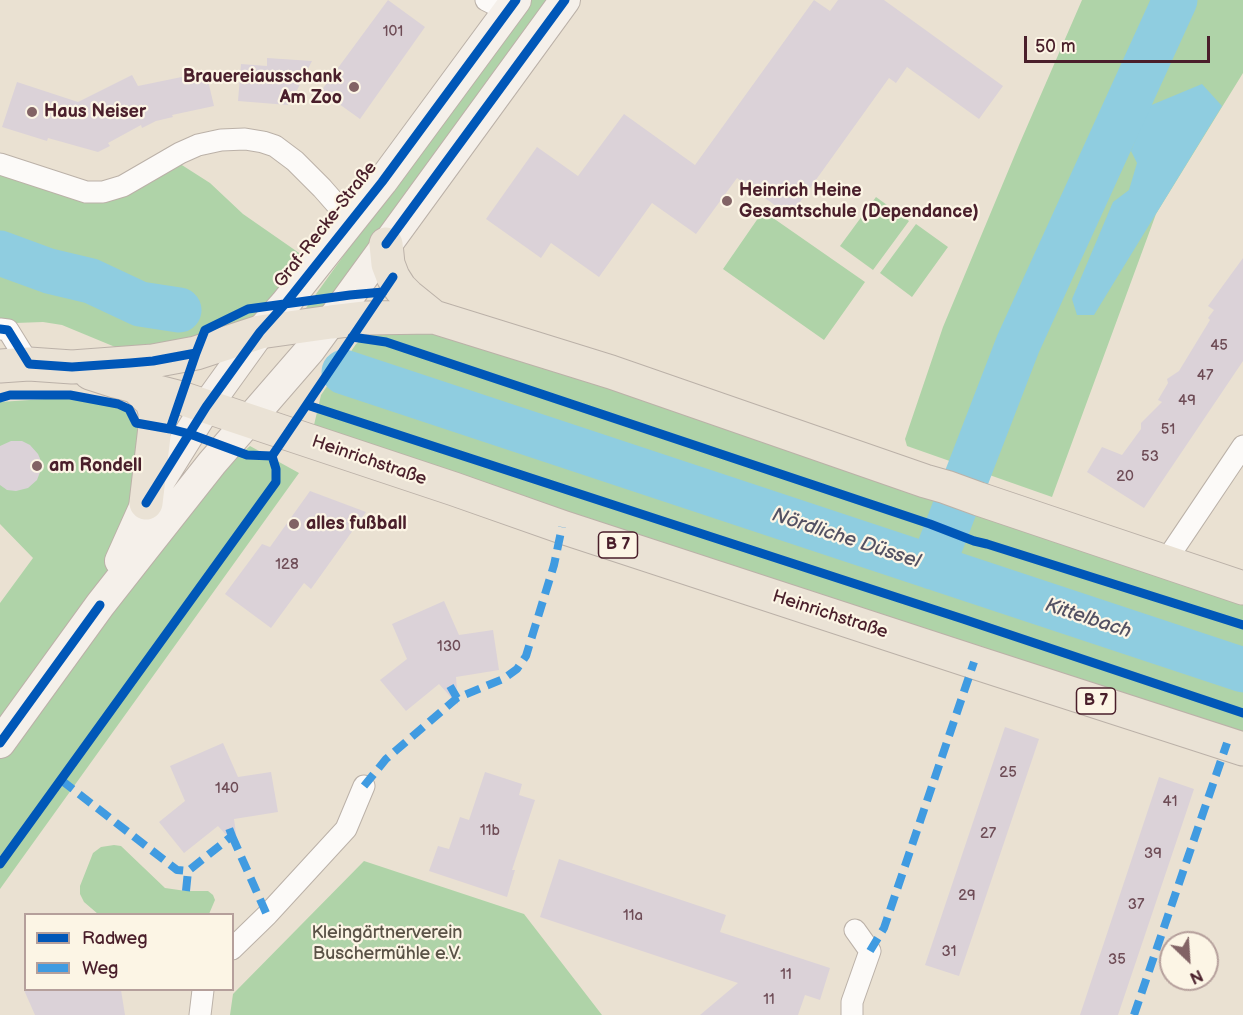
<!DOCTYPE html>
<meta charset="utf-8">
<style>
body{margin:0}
#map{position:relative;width:1243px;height:1015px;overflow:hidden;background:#eae1d2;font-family:"Balsamiq Sans",sans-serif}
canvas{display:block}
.legend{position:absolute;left:24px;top:913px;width:210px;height:78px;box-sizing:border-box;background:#fcf5e5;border:2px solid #b59f9b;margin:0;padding:8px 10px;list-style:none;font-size:18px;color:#4a1f2b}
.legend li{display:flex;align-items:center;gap:12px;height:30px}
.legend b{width:30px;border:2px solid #b59f9b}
.north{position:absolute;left:1159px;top:931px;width:60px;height:60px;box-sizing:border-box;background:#fcf5e5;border:2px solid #b59f9b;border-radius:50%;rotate:155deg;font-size:16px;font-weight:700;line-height:24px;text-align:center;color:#4a1f2b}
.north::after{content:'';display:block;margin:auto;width:21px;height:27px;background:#826365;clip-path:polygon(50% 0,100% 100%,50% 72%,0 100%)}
.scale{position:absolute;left:1024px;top:36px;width:186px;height:27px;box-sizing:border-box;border:3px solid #4a1f2b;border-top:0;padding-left:8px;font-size:18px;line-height:21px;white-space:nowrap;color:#4a1f2b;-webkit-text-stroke:4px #fcf5e5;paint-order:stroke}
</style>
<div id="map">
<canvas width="1243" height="1015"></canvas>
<ul class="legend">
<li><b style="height:8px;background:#0057b8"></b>Radweg</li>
<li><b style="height:8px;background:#409be1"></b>Weg</li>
</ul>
<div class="north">N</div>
<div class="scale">50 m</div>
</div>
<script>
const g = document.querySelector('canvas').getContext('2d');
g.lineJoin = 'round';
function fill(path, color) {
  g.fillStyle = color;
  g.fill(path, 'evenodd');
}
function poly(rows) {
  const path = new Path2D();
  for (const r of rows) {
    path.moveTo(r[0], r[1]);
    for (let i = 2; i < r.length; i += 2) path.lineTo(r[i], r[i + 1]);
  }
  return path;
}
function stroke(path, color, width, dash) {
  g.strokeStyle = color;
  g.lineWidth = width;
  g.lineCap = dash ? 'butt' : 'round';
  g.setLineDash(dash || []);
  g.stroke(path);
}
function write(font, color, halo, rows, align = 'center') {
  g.font = font + ' "Balsamiq Sans",sans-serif';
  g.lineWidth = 4.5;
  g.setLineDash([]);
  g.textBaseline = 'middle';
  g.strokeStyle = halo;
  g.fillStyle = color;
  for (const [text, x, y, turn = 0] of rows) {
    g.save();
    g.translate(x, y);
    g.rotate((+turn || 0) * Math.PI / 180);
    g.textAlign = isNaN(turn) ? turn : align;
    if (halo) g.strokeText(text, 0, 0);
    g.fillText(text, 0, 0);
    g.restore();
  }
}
fill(poly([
 [527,0,547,0,328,307,305,312,306,308],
 [1082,0,1243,0,1243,73,1156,214,1052,497,907,446,905,439,943,327,1019,145],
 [174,160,210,183,243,214,302,255,267,303,245,323,146,349,120,349,62,325,43,322,15,323,0,322,0,172,80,197],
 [876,197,909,221,873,270,840,246],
 [763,211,865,282,824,340,723,269],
 [916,224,948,247,912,297,880,273],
 [431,327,1243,593,1243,746,325,441,314,425,321,395,356,344,371,332],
 [45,399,87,399,121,407,134,415,143,436,130,506,221,471,250,446,299,473,0,889,0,603,33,558,0,524,0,402],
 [114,845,121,846,165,888,186,891,208,891,213,895,215,900,209,914,98,914,84,902,80,894,80,886,93,853,101,847],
 [364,861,524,914,602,1015,230,1015,233,994]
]), '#afd3a8');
fill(poly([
 [1202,84,1222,106,1094,315,1077,315,1072,299,1113,202,1129,190,1137,163,1131,151,1149,106]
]), '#8fcde0');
stroke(poly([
 [0,253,49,271,91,281,140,304,179,310],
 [344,372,1243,670],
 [932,567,1018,344,1175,0]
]), '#8fcde0', 45);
fill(poly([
 [388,0,425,27,360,119,321,91],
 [814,0,830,11,838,0,884,0,1003,86,979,119,907,67,896,83,889,78,790,216,737,178,696,234,652,203,599,277,551,243,541,258,486,219,537,147,578,176,624,114,695,165],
 [267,58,312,61,295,94,291,94,288,105,238,101,241,64,267,66],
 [206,72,214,106,172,115,173,117,156,121,142,128,141,125,108,143,110,146,98,152,48,138,47,141,2,127,17,82,78,102,132,75,138,86],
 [1243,258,1243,361,1144,508,1087,472,1102,447,1122,455,1141,429,1141,423,1162,402,1158,400,1168,383,1167,379,1179,371,1210,320,1208,318,1214,310,1208,306],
 [11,441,22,441,30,445,38,454,41,461,40,472,37,480,28,488,16,491,7,490,0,485,0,446],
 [310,491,366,512,311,589,304,583,271,628,225,594,262,544,270,547],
 [444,601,459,635,493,630,499,670,456,677,458,705,439,684,406,711,380,680,407,659,392,624],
 [1005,727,1039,739,959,976,925,965],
 [223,743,238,777,271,772,278,812,234,819,238,848,218,826,184,853,159,822,185,801,170,766],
 [485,772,522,784,519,795,535,800,512,870,515,870,507,897,429,871,438,846,449,849,460,817,469,820],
 [1159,777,1194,789,1185,816,1118,1015,1080,1015],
 [559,859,726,915,720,932,830,968,820,1000,805,995,798,1015,700,1015,738,983,540,917],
 [24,990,121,990,125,1015,35,1015]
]), '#dbd2d8');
const street = poly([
 [486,0,508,11],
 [0,164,86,192,103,192,123,186,180,153,198,145,221,140,245,139,263,142,275,146,295,161,322,188,351,221],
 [0,329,8,330,29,364],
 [1165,562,1243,446],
 [232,949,267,915,346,829,364,786],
 [200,1015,203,990],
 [852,1015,852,1002,870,951,855,930]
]);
const secondary = poly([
 [120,561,146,503,206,407,260,332,285,304,382,182,516,0],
 [0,743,100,605,144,549,212,463,310,350,565,0]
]);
const primary = poly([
 [386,244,388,264,393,277,400,288,408,296,434,317],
 [0,366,29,364,72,367,153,361,196,353,260,332,331,322,365,318,434,317,611,372,925,481,946,487,979,499,1243,588],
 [90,373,115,381,181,398,454,489,562,527,974,662,1243,749],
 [136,387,152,402,155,412,155,427,146,503]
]);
stroke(street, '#bbb1a8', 23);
stroke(secondary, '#bbb1a8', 32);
stroke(primary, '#bbb1a8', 35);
stroke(street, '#fcfaf8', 21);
stroke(secondary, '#f5f0ea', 30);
stroke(primary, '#eae2d5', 33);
stroke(poly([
 [450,686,457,698],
 [61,780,177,870,188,871,232,836,229,828],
 [364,786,386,759,457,698,503,679,517,669,526,656,554,565,562,527],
 [232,836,267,915],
 [186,891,188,871],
 [870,951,884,928,974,662],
 [1134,1015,1227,743]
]), '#409be1', 8, [15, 8]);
stroke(poly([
 [386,244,565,0],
 [0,329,8,330,29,364,72,367,130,363,153,361,196,353],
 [352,337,386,342,930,524,974,541,987,544,1243,625],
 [0,398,10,395,70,395,118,404,129,409,136,423,170,429,190,434,247,455,272,456],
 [307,405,963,619,1243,713],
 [170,429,196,353,205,330,248,309,350,295,383,292],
 [272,456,393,277],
 [146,503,206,407,260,332,285,304,382,182,516,0],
 [0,743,100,605],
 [0,864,276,482,276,469,272,456]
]), '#0057b8', 9);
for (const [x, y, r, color] of [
 [354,87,6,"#826365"],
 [32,112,6,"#826365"],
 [727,201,6,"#826365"],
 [37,466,6,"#826365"],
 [294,524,6,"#826365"]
]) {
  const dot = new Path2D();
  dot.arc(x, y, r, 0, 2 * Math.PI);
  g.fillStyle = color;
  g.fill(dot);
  stroke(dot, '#fcf5e5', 2);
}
write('15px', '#6e4c56', null, [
 ["101",393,32],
 ["45",1219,346],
 ["47",1205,376],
 ["49",1187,401],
 ["51",1168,430],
 ["53",1150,457],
 ["20",1125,477],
 ["128",287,565],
 ["130",449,647],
 ["25",1008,773],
 ["140",227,789],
 ["41",1170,802],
 ["11b",490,831],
 ["27",988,834],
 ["39",1153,854],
 ["29",967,896],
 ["37",1136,905],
 ["11a",633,916],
 ["31",949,952],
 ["35",1117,960],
 ["11",786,975],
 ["11",769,1000]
]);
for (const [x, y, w] of [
 [618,545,39],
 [1096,701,39]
]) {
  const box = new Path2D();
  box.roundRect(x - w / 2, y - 13, w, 26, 4.5);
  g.fillStyle = '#fcf5e5';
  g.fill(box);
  stroke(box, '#4a1f2b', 1.5);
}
write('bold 16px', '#4a1f2b', null, [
 ["B 7",618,545],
 ["B 7",1096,701]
]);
write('bold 18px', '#4a1f2b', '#fcf5e5', [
 ["Brauereiausschank",342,77,"right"],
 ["Am Zoo",342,98,"right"],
 ["Haus Neiser",44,112],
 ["Heinrich Heine",739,191],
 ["Gesamtschule (Dependance)",739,212],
 ["am Rondell",49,466],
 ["alles fußball",306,524]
], 'left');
write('18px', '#4a1f2b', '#fcf5e5', [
 ["Graf-Recke-Straße",326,225,-52],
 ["Heinrichstraße",369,461,19],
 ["Heinrichstraße",830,615,18]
]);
write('18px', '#5a5246', '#fcf5e5', [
 ["Kleingärtnerverein",387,933],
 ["Buschermühle e.V.",387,954]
]);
write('italic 20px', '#535163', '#fcf5e5', [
 ["Nördliche Düssel",846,539,18],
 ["Kittelbach",1088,619,18]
]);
</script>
